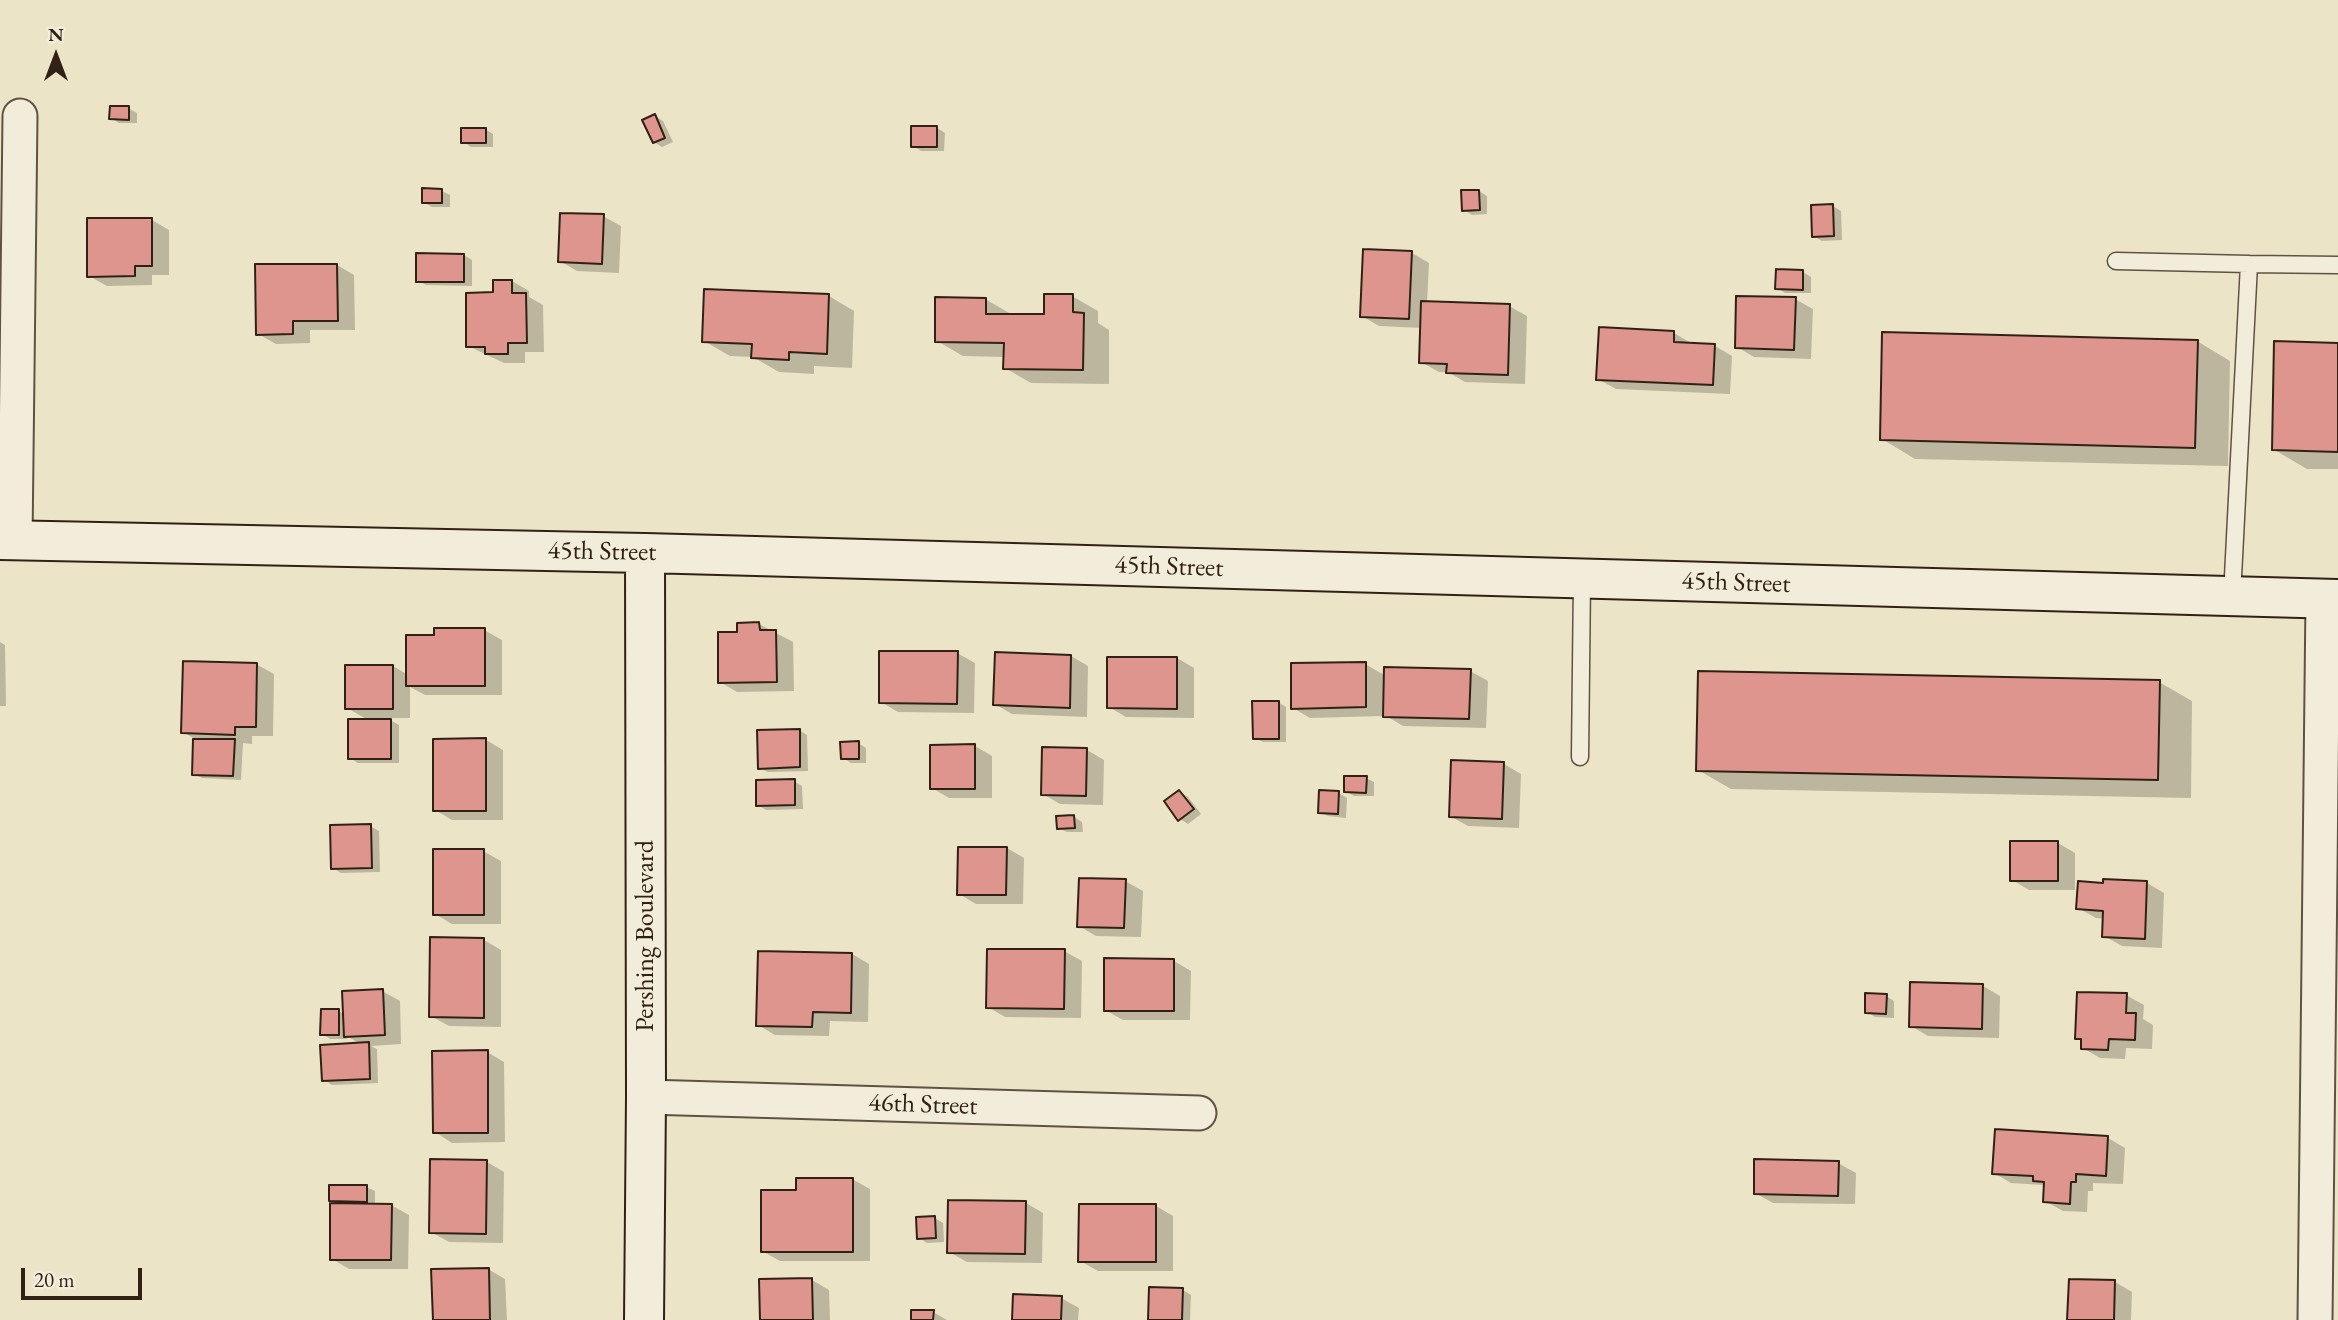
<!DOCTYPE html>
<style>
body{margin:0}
#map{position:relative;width:2338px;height:1320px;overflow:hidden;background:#ebe4c7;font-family:"EB Garamond",serif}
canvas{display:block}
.north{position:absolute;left:21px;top:21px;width:70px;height:70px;-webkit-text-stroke:5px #f2eddb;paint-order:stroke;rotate:0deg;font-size:19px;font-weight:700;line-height:28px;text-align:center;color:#312115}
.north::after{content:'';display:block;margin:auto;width:24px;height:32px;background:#312115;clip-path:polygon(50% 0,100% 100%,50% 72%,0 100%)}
.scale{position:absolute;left:21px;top:1268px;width:121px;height:32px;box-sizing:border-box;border:4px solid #312115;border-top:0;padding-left:9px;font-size:21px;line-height:24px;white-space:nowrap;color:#312115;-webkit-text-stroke:5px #f2eddb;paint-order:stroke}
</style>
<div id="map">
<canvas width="2338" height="1320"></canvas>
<div class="north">N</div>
<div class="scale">20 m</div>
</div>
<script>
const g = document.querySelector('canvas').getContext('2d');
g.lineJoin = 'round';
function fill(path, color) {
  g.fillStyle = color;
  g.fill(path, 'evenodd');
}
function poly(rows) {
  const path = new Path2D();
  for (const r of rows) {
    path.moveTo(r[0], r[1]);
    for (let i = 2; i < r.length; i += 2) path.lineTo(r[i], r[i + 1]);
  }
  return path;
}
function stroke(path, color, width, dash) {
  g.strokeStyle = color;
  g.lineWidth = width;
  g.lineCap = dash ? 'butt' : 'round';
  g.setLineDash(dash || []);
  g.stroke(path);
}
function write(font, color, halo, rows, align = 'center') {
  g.font = font + ' "EB Garamond",serif';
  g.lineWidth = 5;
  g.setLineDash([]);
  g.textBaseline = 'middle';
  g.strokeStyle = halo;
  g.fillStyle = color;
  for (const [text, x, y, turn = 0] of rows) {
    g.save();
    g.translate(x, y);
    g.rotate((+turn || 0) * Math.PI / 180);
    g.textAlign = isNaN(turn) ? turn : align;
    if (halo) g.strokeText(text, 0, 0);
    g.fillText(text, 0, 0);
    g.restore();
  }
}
fill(poly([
 [128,108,137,113,137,123,119,123,111,118],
 [655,116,663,121,673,142,662,147,654,142],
 [937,128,945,133,944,151,921,151,913,146],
 [485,129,493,134,493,147,471,147,463,142],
 [442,191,450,195,450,207,432,207,423,202],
 [1479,191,1487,196,1487,214,1472,215,1464,210],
 [1833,206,1841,211,1842,240,1822,241,1813,236],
 [603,216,621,226,619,273,577,271,560,261],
 [152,220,169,230,169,275,152,275,152,285,107,286,89,276],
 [1412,253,1429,263,1427,303,1509,306,1527,316,1525,384,1465,382,1448,372,1439,372,1421,362,1422,328,1379,326,1362,316],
 [464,255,472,260,472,286,426,285,418,281],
 [337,265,354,275,355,330,310,330,310,343,276,344,258,334],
 [1803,272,1811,277,1811,293,1785,293,1777,288],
 [512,281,529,291,529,297,543,305,544,352,525,352,525,363,504,363,468,346,495,294],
 [829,296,854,311,852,368,814,366,814,374,779,372,753,357,730,356,704,341],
 [1072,296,1098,311,1098,323,1109,330,1109,384,1031,383,1005,368,1005,357,963,356,937,341,985,299,1011,314,1046,316],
 [1795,299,1813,309,1811,359,1754,357,1737,347],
 [1674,333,1691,343,1691,345,1715,346,1732,356,1730,394,1616,389,1598,379],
 [2197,341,2230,361,2228,466,1915,459,1882,439],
 [2338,344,2338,469,2307,469,2273,449],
 [759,624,793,642,794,691,737,692,720,682,739,634],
 [484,630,502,640,502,695,425,695,410,687,410,718,387,718,399,725,399,763,358,763,350,758,368,720,347,708,393,666,408,675],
 [0,642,5,645,6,706,0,706],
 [957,653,975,663,974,713,898,712,881,702],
 [1071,656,1088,666,1087,717,1012,714,995,704],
 [1109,658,1177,658,1194,668,1194,718,1126,717,1109,707],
 [256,664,274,674,273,736,252,736,252,744,243,743,241,780,202,778,194,774,195,739,183,732],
 [1365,664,1386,676,1470,671,1488,681,1486,728,1403,726,1383,714,1383,716,1310,718,1293,708],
 [2159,682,2192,701,2191,798,1731,789,1698,770],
 [1278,702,1286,707,1286,742,1263,742,1255,738],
 [799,730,807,735,808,771,768,772,759,768],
 [486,740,503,750,503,820,452,820,435,810],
 [858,743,866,748,866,763,851,763,843,758],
 [975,746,992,756,992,798,949,798,932,788],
 [1087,750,1104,760,1103,805,1060,804,1043,794],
 [1504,764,1521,774,1519,828,1468,826,1450,816],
 [1366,778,1374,782,1374,796,1354,796,1345,791],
 [794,781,802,786,803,809,766,810,758,805],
 [1180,792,1188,797,1201,814,1188,824,1180,819],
 [1339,793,1347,798,1346,818,1328,816,1320,812],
 [1074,817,1082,822,1083,832,1067,832,1058,828],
 [370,826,379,831,380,872,341,873,333,868],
 [2058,843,2075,853,2075,890,2029,890,2012,880],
 [1007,848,1024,858,1023,904,976,904,959,894],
 [483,851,501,861,501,924,452,924,435,914],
 [1125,881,1143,891,1141,937,1096,936,1079,926],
 [2147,883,2164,893,2162,948,2122,946,2104,936,2105,919,2096,918,2078,908],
 [484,940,501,950,501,1027,449,1026,431,1016],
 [1064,951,1082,961,1081,1018,1005,1017,988,1007],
 [852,954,869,964,868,1022,830,1021,829,1036,775,1035,758,1025],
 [1174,961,1191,971,1190,1020,1123,1020,1105,1010],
 [1983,986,2000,996,1999,1038,1928,1036,1911,1026],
 [382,991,400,1001,401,1044,371,1046,377,1049,378,1083,332,1085,324,1080,360,1044,347,1036,347,1039,330,1039,322,1034,339,1011,345,1015],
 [2126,995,2144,1005,2143,1019,2153,1025,2152,1049,2126,1048,2125,1059,2100,1058,2083,1048,2083,1041,2077,1038],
 [1886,996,1894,1001,1894,1018,1875,1017,1867,1012],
 [487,1052,504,1062,505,1142,452,1143,435,1132],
 [1996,1131,2108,1138,2125,1148,2123,1184,2093,1183,2093,1191,2088,1191,2087,1212,2063,1211,2045,1201,2046,1186,2043,1185,2011,1183,1994,1173],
 [487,1162,504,1172,503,1243,449,1242,431,1232],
 [1838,1163,1856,1173,1855,1204,1773,1203,1755,1193],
 [852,1179,870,1189,870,1261,780,1261,762,1251,797,1191],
 [366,1187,375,1191,375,1205,391,1205,409,1215,408,1269,349,1269,332,1259,339,1205,331,1200],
 [1026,1203,1043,1213,1042,1263,967,1262,949,1252],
 [1156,1206,1173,1216,1173,1271,1098,1271,1080,1261],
 [935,1218,943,1223,944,1242,927,1243,919,1238],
 [488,1269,505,1279,507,1320,434,1320],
 [812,1280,829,1290,830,1320,762,1320],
 [2115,1282,2132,1292,2131,1320,2069,1320],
 [1183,1290,1191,1295,1190,1320,1150,1320],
 [1061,1298,1079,1308,1078,1320,1014,1320],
 [933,1312,947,1320,913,1320]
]), '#0003');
const building = poly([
 [110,106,129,106,129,120,109,119,110,106],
 [655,114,665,138,653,143,642,120,655,114],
 [911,126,937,126,937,147,911,147,911,126],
 [461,128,486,128,486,143,461,143,461,128],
 [422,188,442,189,442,203,422,203,422,188],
 [1461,190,1479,190,1480,210,1462,211,1461,190],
 [1833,204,1834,236,1812,237,1811,205,1833,204],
 [560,213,604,214,602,264,558,262,560,213],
 [87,218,152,218,152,266,135,266,135,276,87,277,87,218],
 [1363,249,1412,251,1409,319,1360,317,1363,249],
 [416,253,464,254,464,282,416,282,416,253],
 [255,264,337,264,338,321,293,321,293,334,256,335,255,264],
 [1776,269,1803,270,1803,290,1775,289,1776,269],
 [493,280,512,280,512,293,526,293,527,343,508,343,508,354,485,354,485,347,466,347,466,293,493,292,493,280],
 [704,289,829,294,827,354,789,352,789,360,751,358,752,344,702,342,704,289],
 [1044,294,1073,294,1073,312,1084,313,1083,370,1003,369,1004,343,935,342,935,297,986,298,986,314,1044,314,1044,294],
 [1736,296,1796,297,1794,350,1735,348,1736,296],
 [1421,301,1510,304,1508,375,1446,373,1447,364,1419,363,1421,301],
 [1599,327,1674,331,1674,342,1715,344,1713,385,1596,380,1599,327],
 [1882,332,2198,340,2195,448,1880,440,1882,332],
 [2274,341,2338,343,2338,452,2272,450,2274,341],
 [759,622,760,630,776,630,777,682,718,683,718,632,737,632,737,623,759,622],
 [434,628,485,628,485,686,406,686,406,635,434,635,434,628],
 [879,651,958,651,957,704,879,703,879,651],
 [995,652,1071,655,1070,708,993,705,995,652],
 [1107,657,1177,657,1177,709,1107,708,1107,657],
 [183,661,257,663,256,727,235,727,235,735,181,733,183,661],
 [1366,662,1366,707,1291,709,1291,663,1366,662],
 [345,665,393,665,393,709,345,709,345,665],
 [1384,667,1471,669,1469,719,1383,717,1384,667],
 [1698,671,2160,680,2158,780,1696,771,1698,671],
 [1252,701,1279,701,1279,739,1253,739,1252,701],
 [348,719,391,719,391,759,348,759,348,719],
 [800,729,800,767,758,769,757,730,800,729],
 [486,738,486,811,433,811,433,739,486,738],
 [193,739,235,739,233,776,192,775,193,739],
 [859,741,859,759,841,759,840,742,859,741],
 [975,744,975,789,930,789,930,745,975,744],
 [1042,747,1087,748,1086,796,1041,795,1042,747],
 [1451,760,1504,762,1502,819,1449,817,1451,760],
 [1344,776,1367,776,1366,793,1344,792,1344,776],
 [795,779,795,805,756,806,756,780,795,779],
 [1179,790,1194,809,1178,821,1164,801,1179,790],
 [1319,790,1339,791,1338,814,1318,813,1319,790],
 [1074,815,1075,828,1057,829,1056,816,1074,815],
 [371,824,372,868,331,869,330,825,371,824],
 [2010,841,2058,841,2058,881,2010,881,2010,841],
 [958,847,1007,847,1006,895,957,895,958,847],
 [433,849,484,849,484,915,433,915,433,849],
 [1079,878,1126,879,1124,928,1077,927,1079,878],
 [2103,879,2147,881,2145,939,2102,937,2103,911,2076,909,2078,881,2103,883,2103,879],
 [430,937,484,938,484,1018,429,1017,430,937],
 [987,949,1065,949,1064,1009,986,1008,987,949],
 [758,951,852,953,851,1013,813,1012,812,1027,756,1026,758,951],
 [1104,958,1174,959,1174,1011,1104,1011,1104,958],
 [1910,982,1983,984,1982,1029,1909,1027,1910,982],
 [383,989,385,1035,344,1037,342,991,383,989],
 [2077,992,2127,993,2126,1013,2136,1013,2135,1040,2109,1039,2108,1050,2081,1049,2081,1039,2075,1039,2077,992],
 [1865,993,1887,994,1886,1014,1865,1013,1865,993],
 [321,1009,339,1009,339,1035,320,1035,321,1009],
 [369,1042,370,1079,322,1081,320,1045,369,1042],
 [488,1050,488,1133,433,1133,432,1051,488,1050],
 [1995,1129,2108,1136,2106,1176,2076,1174,2076,1182,2071,1182,2070,1204,2043,1202,2044,1182,2033,1181,2033,1176,1992,1174,1995,1129],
 [430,1159,487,1160,486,1234,429,1233,430,1159],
 [1754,1159,1839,1161,1838,1196,1754,1194,1754,1159],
 [796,1178,853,1178,853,1252,761,1252,761,1190,796,1190,796,1178],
 [329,1185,367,1185,367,1202,329,1201,329,1185],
 [948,1200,1026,1201,1025,1254,947,1253,948,1200],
 [330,1203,392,1204,391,1260,330,1260,330,1203],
 [1079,1204,1156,1204,1156,1262,1078,1262,1079,1204],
 [935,1216,936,1238,917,1239,916,1217,935,1216],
 [489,1268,490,1320,433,1320,431,1269,489,1268],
 [812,1278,813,1320,760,1320,759,1279,812,1278],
 [2069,1279,2115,1280,2114,1320,2067,1320,2069,1279],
 [1149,1287,1183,1288,1182,1320,1148,1320,1149,1287],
 [1013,1294,1062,1296,1061,1320,1012,1320,1013,1294],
 [911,1310,934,1310,933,1320,911,1320,911,1310]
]);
fill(building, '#de958e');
stroke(building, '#312115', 2);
const lane = poly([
 [2116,261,2249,264],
 [2232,596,2249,264,2338,265],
 [1580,757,1582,579]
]);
const street = poly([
 [15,541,20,116],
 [646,1097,1199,1113],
 [2315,1320,2323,599]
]);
const secondary = poly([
 [0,540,645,553,2338,599],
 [644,1320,646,1097,645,553]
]);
stroke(lane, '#605242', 19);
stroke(street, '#605242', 37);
stroke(secondary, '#312115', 42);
stroke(lane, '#f2eddb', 16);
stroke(street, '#f2eddb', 33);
stroke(secondary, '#f2eddb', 38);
write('26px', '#312115', '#f2eddb', [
 ["45th Street",602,552,1],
 ["45th Street",1169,567,2],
 ["45th Street",1736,583,2],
 ["Pershing Boulevard",646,936,-90],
 ["46th Street",923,1105,2]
]);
</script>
